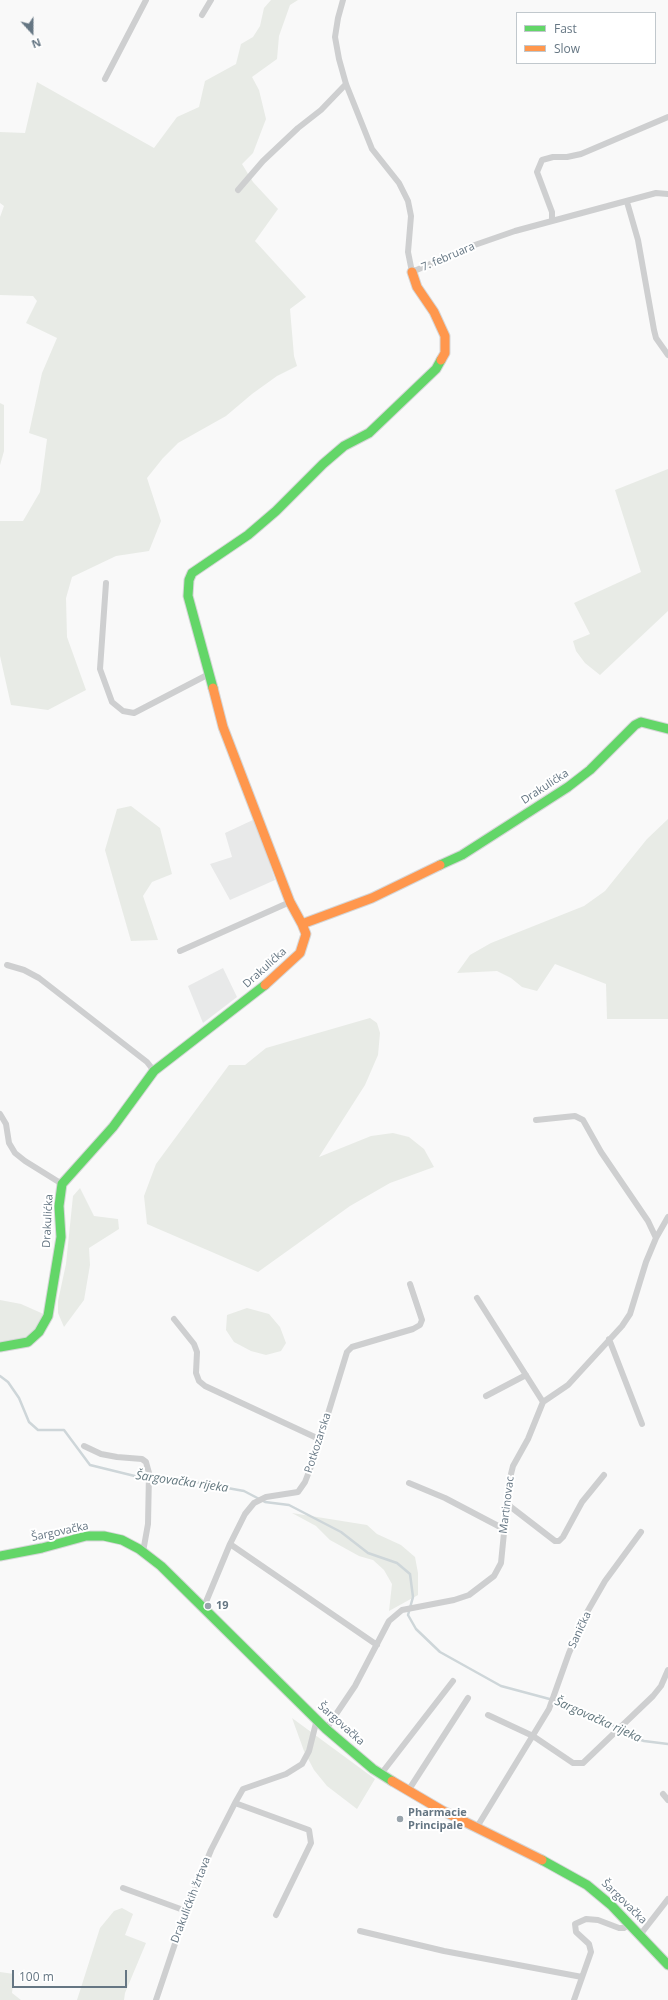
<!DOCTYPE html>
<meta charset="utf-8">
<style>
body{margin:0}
#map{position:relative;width:668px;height:2000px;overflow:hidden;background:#f9f9f9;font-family:"Open Sans",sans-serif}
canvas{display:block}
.legend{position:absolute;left:516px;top:12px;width:140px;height:52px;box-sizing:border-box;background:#fff;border:1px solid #c1c8cd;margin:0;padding:5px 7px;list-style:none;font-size:12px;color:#657683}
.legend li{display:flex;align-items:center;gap:8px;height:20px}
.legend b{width:20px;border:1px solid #c1c8cd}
.north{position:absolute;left:12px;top:12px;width:40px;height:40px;-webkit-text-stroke:3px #fff;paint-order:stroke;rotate:159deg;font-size:11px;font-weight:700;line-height:16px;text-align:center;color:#657683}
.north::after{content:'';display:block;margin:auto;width:14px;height:18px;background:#657683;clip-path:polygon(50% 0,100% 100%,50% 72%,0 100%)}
.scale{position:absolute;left:12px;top:1970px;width:115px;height:18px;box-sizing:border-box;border:2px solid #657683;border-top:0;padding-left:5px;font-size:12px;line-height:14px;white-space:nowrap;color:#657683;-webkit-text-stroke:3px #fff;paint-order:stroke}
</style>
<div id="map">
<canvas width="668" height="2000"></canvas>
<ul class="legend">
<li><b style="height:5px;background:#63d668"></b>Fast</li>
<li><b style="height:5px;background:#ff974d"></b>Slow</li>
</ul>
<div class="north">N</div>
<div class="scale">100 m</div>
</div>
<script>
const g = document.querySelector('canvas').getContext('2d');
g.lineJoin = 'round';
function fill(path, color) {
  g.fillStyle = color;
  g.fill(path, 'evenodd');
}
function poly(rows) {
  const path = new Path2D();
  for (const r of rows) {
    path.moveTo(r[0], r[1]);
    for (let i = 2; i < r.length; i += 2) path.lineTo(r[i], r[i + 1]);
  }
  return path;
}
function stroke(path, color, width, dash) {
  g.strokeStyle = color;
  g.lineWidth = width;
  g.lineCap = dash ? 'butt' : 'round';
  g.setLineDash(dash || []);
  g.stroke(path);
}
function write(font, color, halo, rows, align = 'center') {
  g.font = font + ' "Open Sans",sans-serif';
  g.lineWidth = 4;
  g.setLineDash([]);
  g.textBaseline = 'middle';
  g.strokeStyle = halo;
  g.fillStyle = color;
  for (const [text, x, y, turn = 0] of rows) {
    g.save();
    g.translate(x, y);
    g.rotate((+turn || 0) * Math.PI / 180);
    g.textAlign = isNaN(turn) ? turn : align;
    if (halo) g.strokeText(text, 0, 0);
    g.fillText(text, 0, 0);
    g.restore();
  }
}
fill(poly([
 [255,819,275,880,230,900,210,864,232,857,225,833],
 [223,968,237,997,203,1023,188,986]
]), '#e8e9e9');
fill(poly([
 [271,0,298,0,290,5,279,36,277,59,252,77,259,90,266,119,253,153,242,164,253,182,278,209,255,241,306,297,290,309,294,356,297,366,277,376,252,394,226,416,178,443,163,458,147,478,161,521,149,551,116,556,72,577,66,598,67,637,86,690,48,710,11,705,0,656,0,521,23,521,40,492,47,439,29,433,42,373,57,338,26,323,37,301,33,296,0,295,0,217,4,206,0,203,0,132,25,133,37,82,154,148,177,117,199,107,205,81,236,64,241,44,253,37,260,26,264,8],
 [0,403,4,405,4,451,0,465],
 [668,469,668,611,600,675,585,663,576,651,573,641,590,634,574,603,641,572,615,490],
 [131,806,160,828,172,874,152,882,143,896,158,940,131,941,105,850,117,809],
 [668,819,668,1019,607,1019,606,984,555,964,537,991,522,987,511,978,497,971,457,973,470,955,491,943,584,906,605,891,647,839],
 [370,1018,377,1023,380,1033,378,1055,365,1085,319,1157,371,1136,393,1133,409,1137,424,1149,434,1167,390,1183,350,1206,258,1272,147,1224,144,1196,156,1164,229,1065,245,1065,266,1048],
 [80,1188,94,1216,118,1219,119,1229,89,1248,90,1265,84,1300,64,1327,58,1313,58,1301,66,1264,73,1196],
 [0,1300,21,1304,48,1316,28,1342,0,1345],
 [247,1308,269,1314,280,1327,286,1343,281,1351,266,1355,251,1351,234,1342,226,1330,227,1315],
 [292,1513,367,1525,377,1534,401,1545,415,1557,418,1573,418,1595,389,1611,392,1584,384,1570,373,1560,359,1556,330,1540,316,1526],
 [292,1718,375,1779,357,1809,327,1786,314,1770,304,1751],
 [122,1908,133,1914,125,1935,146,1943,125,1993,124,2000,77,2000,100,1928,114,1911],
 [0,1972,14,1974,12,1993,21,2000,0,2000]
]), '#e8ebe6');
stroke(poly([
 [0,1376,8,1382,19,1398,29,1422,38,1430,64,1430,90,1465,151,1480,194,1482,244,1491,265,1502,289,1505,341,1532,368,1553,397,1563,410,1574,413,1597,408,1615,416,1629,440,1652,501,1686,557,1701,587,1716,612,1725,632,1737,644,1741,668,1744]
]), '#ced6d9', 2.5);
const fast = poly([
 [213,688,188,596,189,580,192,573,248,535,276,511,323,464,344,446,369,433,436,369,441,360],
 [440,865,462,855,568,787,590,770,635,725,641,722,668,729],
 [0,1347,28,1342,39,1332,48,1316,61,1237,59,1206,62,1184,113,1127,154,1071,265,985],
 [0,1556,42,1548,86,1536,104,1536,122,1540,139,1549,161,1566,326,1729,373,1769,392,1781],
 [542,1860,587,1885,611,1905,668,1965]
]);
const slow = poly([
 [412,272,417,287,434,312,445,336,445,353,441,360],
 [213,688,223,727,290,902,302,924],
 [265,985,300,953,306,934,302,924,372,898,440,865],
 [392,1781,443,1811,542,1860]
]);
stroke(fast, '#d5d6d7', 11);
stroke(slow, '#d5d6d7', 11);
stroke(poly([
 [343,0,338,18,335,37,339,59,346,84,372,149,399,183,408,201,411,216,408,252,412,272,469,247,515,231,656,193,668,194],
 [202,15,211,0],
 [105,79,146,0],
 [238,190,263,161,298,128,321,110,346,84],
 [627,202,638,240,654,330,656,338,668,355],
 [552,221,552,212,537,172,542,160,553,157,567,157,581,154,668,117],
 [106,583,100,669,112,702,123,711,134,713,209,674],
 [180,951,290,902],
 [7,965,24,970,39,978,147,1062,154,1071],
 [0,1114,6,1124,9,1143,15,1153,25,1161,62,1184],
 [536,1120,575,1116,583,1120,601,1152,648,1221,656,1238],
 [477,1298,543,1402],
 [174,1319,194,1344,197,1352,196,1373,199,1381,205,1386,319,1439],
 [609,1339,642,1424],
 [486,1396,526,1375],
 [84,1446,101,1454,117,1457,142,1459,146,1462,149,1473,148,1524,143,1552],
 [409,1483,445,1498,504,1529],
 [507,1504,555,1541,559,1541,563,1537,582,1502,604,1475],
 [230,1544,377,1645],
 [203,1609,230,1544,245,1514,254,1503,266,1497,298,1492,305,1482,315,1456,347,1352,352,1347,413,1329,420,1325,422,1320,410,1284],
 [488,1715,533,1736,573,1763,583,1763,653,1696,661,1686,668,1670],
 [326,1729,355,1686,389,1621,402,1610,454,1600,469,1595,494,1576,501,1563,509,1482,513,1466,528,1439,543,1402,568,1385,622,1326,630,1314,646,1262,656,1238,668,1217],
 [381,1774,453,1681],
 [408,1791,468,1698],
 [663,1794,668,1800],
 [235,1803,309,1830,311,1843,276,1915],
 [477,1827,549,1709,569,1653,586,1614,605,1581,641,1532],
 [123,1888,186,1911],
 [360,1931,444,1951,582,1977],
 [640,1935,668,1899],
 [156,2000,186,1911,211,1850,235,1803,243,1789,286,1774,302,1764,309,1751,317,1719],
 [574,2000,591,1952,589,1944,576,1932,575,1924,586,1919,598,1920,619,1928,624,1928,630,1924]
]), '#cecfd0', 6);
stroke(fast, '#63d668', 9);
stroke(slow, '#ff974d', 9);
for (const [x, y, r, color] of [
 [208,1606,4,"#99a4ac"],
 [400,1819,4,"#99a4ac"]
]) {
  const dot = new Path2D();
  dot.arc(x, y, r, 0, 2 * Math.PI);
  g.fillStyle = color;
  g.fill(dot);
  stroke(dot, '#fff', 1.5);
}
write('11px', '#657683', '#fff', [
 ["7. februara",448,257,-23],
 ["Drakulićka",545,787,-33],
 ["Drakulićka",265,968,-42],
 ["Drakulićka",48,1221,-87],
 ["Potkozarska",318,1443,-72],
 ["Martinovac",507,1505,-83],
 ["Šargovačka",60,1532,-12],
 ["Sanička",580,1630,-65],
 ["Šargovačka",341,1724,42],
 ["Drakulićkih žrtava",191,1900,-69],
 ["Šargovačka",624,1902,44]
]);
write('bold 11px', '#657683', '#fff', [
 ["19",216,1606],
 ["Pharmacie",408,1813],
 ["Principale",408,1826]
], 'left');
write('italic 12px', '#60757c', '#fff', [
 ["Šargovačka rijeka",182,1482,8],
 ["Šargovačka rijeka",598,1720,24]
]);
</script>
